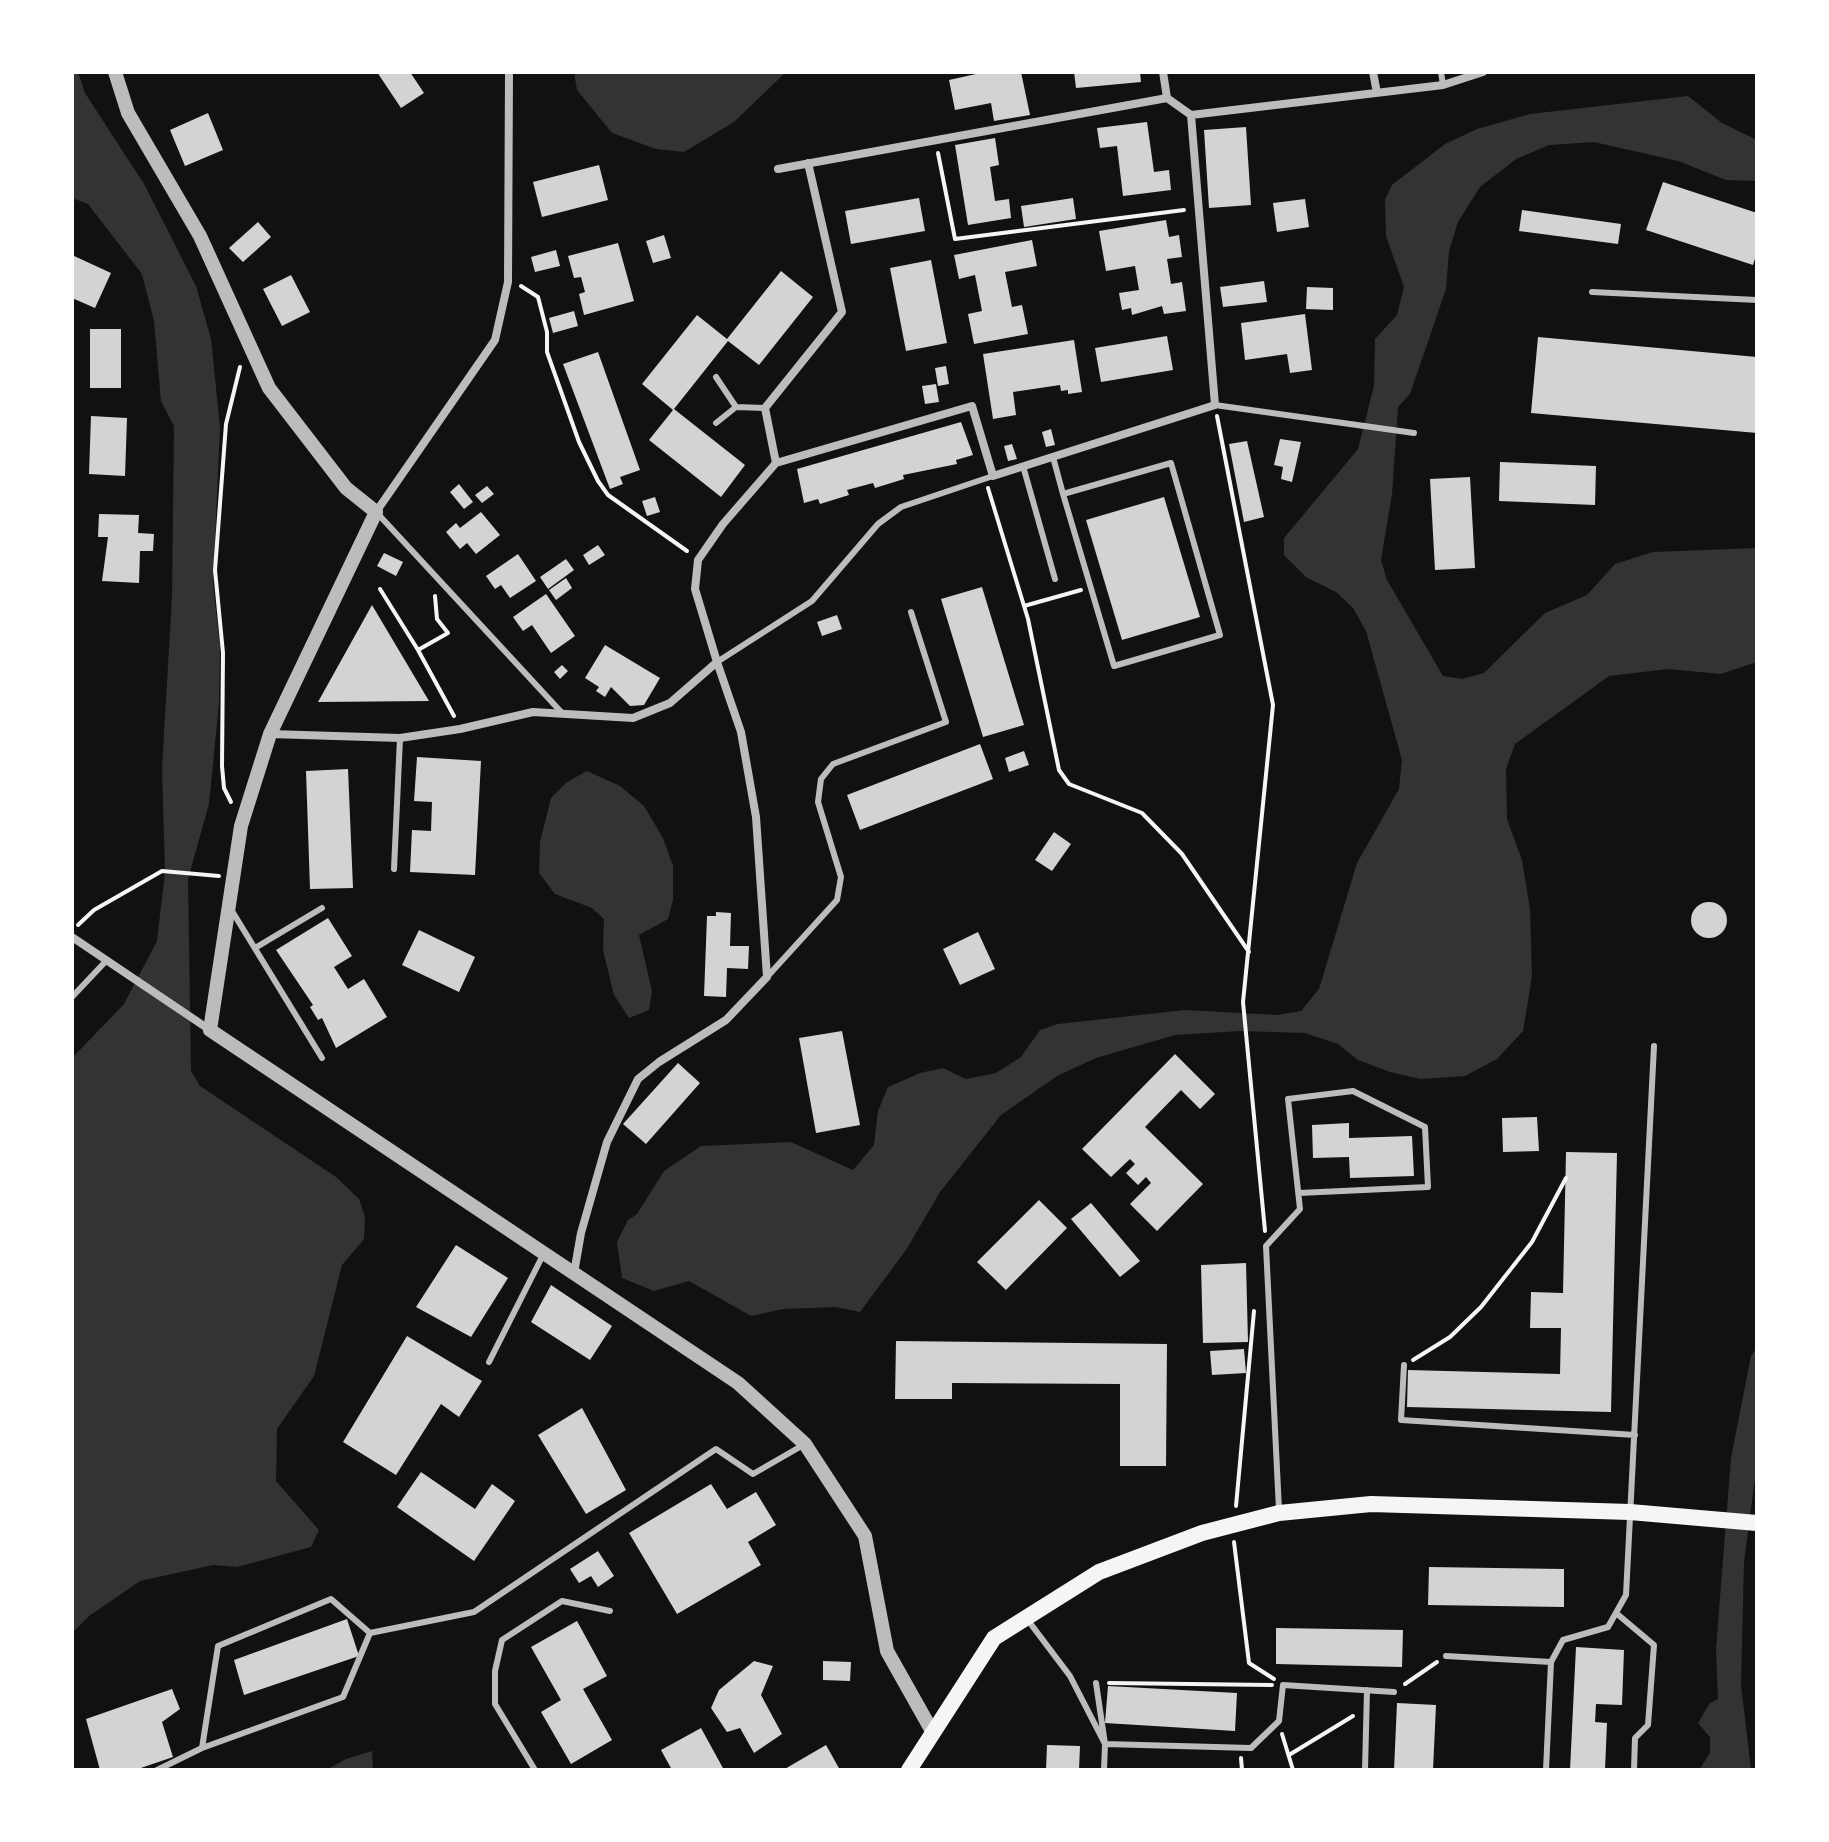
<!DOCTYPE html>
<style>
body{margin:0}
#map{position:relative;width:1829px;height:1842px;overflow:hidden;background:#111;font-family:Montserrat,sans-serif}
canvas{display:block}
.frame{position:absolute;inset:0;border:74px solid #fff;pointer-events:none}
</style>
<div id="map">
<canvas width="1829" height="1842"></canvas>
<div class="frame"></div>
</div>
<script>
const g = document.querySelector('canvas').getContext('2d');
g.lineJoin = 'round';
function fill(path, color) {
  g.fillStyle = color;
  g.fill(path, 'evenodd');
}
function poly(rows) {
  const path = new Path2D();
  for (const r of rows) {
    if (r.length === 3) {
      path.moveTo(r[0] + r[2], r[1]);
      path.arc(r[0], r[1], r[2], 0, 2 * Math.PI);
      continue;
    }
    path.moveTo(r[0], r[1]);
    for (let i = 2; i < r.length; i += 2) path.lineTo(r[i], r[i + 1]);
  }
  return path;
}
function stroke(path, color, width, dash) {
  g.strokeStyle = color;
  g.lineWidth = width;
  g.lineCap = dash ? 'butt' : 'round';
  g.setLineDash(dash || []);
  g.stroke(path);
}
fill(poly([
 [72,72,78,72,85,93,144,184,196,286,211,339,220,427,213,584,220,647,219,703,209,804,188,879,191,1071,200,1086,336,1177,359,1199,365,1217,364,1239,342,1265,314,1376,277,1429,276,1481,319,1530,311,1547,237,1567,213,1565,140,1581,89,1616,72,1633,72,1058,124,1004,157,941,165,873,162,768,172,597,174,426,161,401,154,321,142,274,88,204,72,198],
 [574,72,786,72,734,122,684,152,656,149,612,133,577,90],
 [1688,96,1722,123,1757,140,1757,181,1726,180,1678,161,1594,142,1549,145,1516,159,1480,187,1458,222,1449,251,1446,289,1410,394,1398,407,1392,494,1381,560,1387,580,1443,676,1462,679,1484,673,1545,613,1587,595,1615,564,1653,552,1757,548,1757,662,1721,674,1668,669,1609,676,1515,744,1506,769,1507,819,1522,860,1530,909,1532,976,1523,1031,1497,1059,1465,1076,1420,1079,1390,1072,1358,1060,1338,1044,1305,1033,1241,1031,1175,1035,1096,1058,1057,1076,1001,1115,940,1192,906,1250,860,1312,836,1307,783,1309,751,1316,689,1281,654,1291,622,1278,617,1242,628,1220,637,1214,664,1171,701,1146,791,1142,853,1170,874,1145,878,1111,888,1087,920,1073,943,1068,966,1079,996,1073,1021,1057,1040,1030,1058,1024,1185,1010,1277,1015,1301,1011,1319,989,1357,863,1399,789,1402,760,1366,631,1353,608,1336,592,1306,577,1284,555,1284,538,1358,449,1374,386,1375,339,1397,315,1404,287,1386,236,1385,200,1392,185,1445,144,1477,129,1530,114],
 [587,771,620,786,644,806,663,838,673,866,673,900,668,919,639,935,652,991,649,1010,629,1018,614,995,603,950,604,919,592,908,555,894,539,873,540,842,551,798,567,782],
 [1757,1347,1757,1463,1744,1562,1741,1685,1751,1770,1699,1770,1710,1753,1710,1737,1698,1723,1710,1703,1718,1699,1716,1649,1731,1458,1751,1356],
 [372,1751,373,1770,326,1770,346,1759]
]), '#333');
fill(poly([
 [377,72,410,72,424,93,401,108],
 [985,72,1021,72,1030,115,994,121,991,103,955,110,949,80],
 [1074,72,1140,72,1141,82,1076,88],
 [208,113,223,150,185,166,170,130],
 [1147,122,1154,172,1169,170,1171,190,1123,196,1117,146,1100,148,1097,128],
 [1246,127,1251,205,1209,208,1204,130],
 [995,138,999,165,990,167,995,201,1009,199,1011,218,968,225,955,145],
 [599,165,608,200,542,217,533,182],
 [1663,182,1757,213,1757,252,1753,265,1646,230],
 [919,198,925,231,851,244,845,211],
 [1073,198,1076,219,1024,227,1021,206],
 [1305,199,1309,227,1277,232,1273,203],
 [1522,210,1621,224,1618,244,1519,231],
 [1166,220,1169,237,1179,235,1182,257,1167,259,1171,284,1182,282,1186,311,1164,314,1162,306,1132,315,1131,308,1122,310,1119,293,1139,290,1135,266,1106,271,1099,231],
 [258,222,271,237,243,262,229,248],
 [664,235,671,258,653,263,646,241],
 [1032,240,1037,266,1005,272,1012,307,1022,305,1028,334,974,344,968,314,982,311,975,275,959,279,954,255],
 [618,243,634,301,584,315,579,294,585,292,581,277,574,278,568,256],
 [556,250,560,266,535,272,531,257],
 [72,255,111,273,95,308,72,298],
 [931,260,947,343,906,351,890,268],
 [781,271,813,297,759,365,728,341,674,409,745,465,721,497,649,440,673,410,642,384,697,315,727,339],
 [291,275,310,312,282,326,263,289],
 [1264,281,1267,302,1223,307,1220,287],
 [1307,287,1333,288,1333,310,1306,309],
 [574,311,578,326,553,333,549,318],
 [1305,314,1312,370,1290,373,1287,354,1245,360,1241,323],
 [90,329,121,329,121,388,90,388],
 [1167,336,1173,370,1101,382,1095,348],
 [1538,337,1757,357,1757,433,1531,413],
 [1074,340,1082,392,1068,394,1068,390,1061,391,1060,385,1013,392,1016,415,993,419,983,354],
 [598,352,640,470,620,477,623,484,610,489,563,364],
 [946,366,949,384,938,386,935,368],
 [936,384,939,402,925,404,922,386],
 [91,416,127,418,125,476,89,474],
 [961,422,973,455,956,460,957,464,903,475,904,479,875,488,873,483,847,490,849,495,820,504,818,499,804,503,797,469],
 [1051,429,1055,445,1046,447,1042,432],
 [1280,439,1301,442,1292,482,1281,479,1283,467,1274,465],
 [1247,441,1264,517,1244,522,1229,444],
 [1012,444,1017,459,1008,461,1004,446],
 [1500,462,1596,466,1595,505,1499,501],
 [1470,477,1475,568,1435,570,1430,479],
 [459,484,473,502,464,509,450,492],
 [487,486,494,494,482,503,475,495],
 [655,497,660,512,647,516,642,501],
 [1164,497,1200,617,1122,640,1086,520],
 [481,512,500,535,476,554,467,543,460,549,446,532,456,523,460,528],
 [99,514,139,515,138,533,154,534,153,551,140,551,139,583,102,581,108,537,98,537],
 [598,545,605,555,589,565,583,555],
 [384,553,403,562,396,576,377,566],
 [518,554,536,581,510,598,501,585,495,589,486,576],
 [566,559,574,570,548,589,540,577],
 [566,578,572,588,556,600,549,590],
 [982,587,1024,725,983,737,941,599],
 [546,594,575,636,551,653,532,625,523,631,513,617],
 [372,605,429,701,318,702],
 [837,615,842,629,822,636,817,622],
 [605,645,660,678,644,705,630,706,611,687,605,697,596,691,599,687,585,678],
 [562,665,568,671,560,679,554,672],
 [980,744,993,779,860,830,847,795],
 [1024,751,1029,765,1009,772,1005,758],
 [417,757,481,761,475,875,410,872,412,830,431,831,432,802,414,801],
 [348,769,353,888,310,889,306,771],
 [1054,832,1071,844,1052,871,1035,860],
 [1709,920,18],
 [716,912,731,913,730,946,749,946,748,969,727,968,726,997,704,996,707,916,716,916],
 [328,918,352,956,334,967,348,989,364,979,387,1017,336,1048,322,1018,318,1020,310,1007,313,1005,276,950],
 [419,930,475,957,459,992,402,965],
 [978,932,995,969,960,985,943,949],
 [842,1031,860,1125,816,1133,799,1038],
 [1175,1054,1215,1094,1200,1109,1181,1090,1145,1127,1203,1184,1157,1231,1130,1204,1151,1183,1146,1177,1138,1185,1126,1173,1135,1164,1130,1159,1111,1177,1082,1149],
 [678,1063,700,1083,646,1144,623,1124],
 [1537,1117,1539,1151,1503,1152,1502,1118],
 [1349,1123,1349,1138,1412,1136,1414,1176,1350,1178,1349,1157,1313,1158,1312,1125],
 [1566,1152,1617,1153,1611,1412,1407,1407,1408,1370,1560,1374,1561,1328,1530,1328,1531,1292,1563,1293],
 [1039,1200,1067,1228,1006,1290,977,1262],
 [1091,1203,1140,1261,1120,1277,1071,1219],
 [456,1245,508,1278,471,1337,416,1307],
 [1246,1263,1248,1342,1203,1343,1201,1265],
 [551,1285,612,1326,590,1360,531,1322],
 [407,1336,482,1381,459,1417,441,1404,396,1475,343,1442],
 [896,1341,1167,1344,1166,1466,1120,1466,1120,1384,952,1383,952,1399,895,1399],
 [1244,1349,1246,1373,1212,1375,1210,1351],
 [582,1408,626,1490,586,1514,538,1435],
 [421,1472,475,1509,492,1484,515,1501,474,1561,397,1507],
 [711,1484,727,1509,756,1492,776,1525,748,1542,761,1565,677,1614,629,1533],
 [598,1551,614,1576,598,1587,591,1576,579,1583,570,1569],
 [1429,1567,1564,1569,1564,1607,1428,1605],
 [347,1619,359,1656,244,1695,234,1660],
 [577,1621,607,1676,583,1689,612,1740,571,1764,541,1712,561,1700,531,1647],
 [1276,1628,1403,1630,1402,1667,1276,1664],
 [1576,1647,1624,1650,1622,1705,1596,1704,1595,1722,1607,1723,1605,1770,1570,1770],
 [754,1661,773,1666,761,1695,782,1734,754,1753,740,1728,727,1732,711,1708,719,1690],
 [823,1661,851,1662,850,1681,823,1680],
 [1108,1686,1237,1693,1235,1731,1105,1723],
 [172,1689,180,1709,162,1722,173,1757,135,1770,100,1770,86,1719],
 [1397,1703,1436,1705,1433,1770,1394,1770],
 [701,1728,724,1770,672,1770,661,1750],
 [826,1745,840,1770,783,1770],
 [1047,1745,1080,1746,1079,1770,1046,1770]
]), '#d3d3d3');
stroke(poly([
 [938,153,955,239,1184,210],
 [521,286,538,297,547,332,547,352,579,442,598,481,608,495,687,551],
 [1217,416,1273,705,1243,1002,1265,1231],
 [988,488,1028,619,1059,770,1069,784,1142,813,1182,854,1249,952],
 [380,589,418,650],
 [435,596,437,619,448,633,418,650,454,716],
 [1024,606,1081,590],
 [231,802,224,788,222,766,223,653,215,570,226,424,240,367],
 [78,925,94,910,162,871,219,876],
 [1413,1360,1450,1337,1481,1307,1532,1242,1566,1178],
 [1236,1506,1254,1311],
 [1234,1542,1249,1663,1274,1679],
 [1109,1683,1272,1685],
 [1405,1684,1437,1662],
 [1282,1734,1293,1770],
 [1289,1755,1353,1716],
 [1241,1758,1242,1770]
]), '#f5f5f5', 4);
stroke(poly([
 [1441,72,1443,85],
 [1592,292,1757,300],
 [716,377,736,407],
 [1215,405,1414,433],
 [716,423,736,407,765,408],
 [1053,457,1063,494,1114,666,1220,635,1171,463,1063,494],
 [1023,466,1055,579],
 [378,514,563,714],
 [717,662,812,601,878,524,901,507,993,476],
 [394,869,400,738],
 [232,911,322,1058],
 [255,948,322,908],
 [767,977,837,900,841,877,818,802,821,779,833,764,946,722,911,612],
 [72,997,106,961],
 [489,1362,544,1253],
 [1404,1365,1401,1420,1635,1435],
 [1279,1510,1266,1246,1300,1209,1288,1099,1353,1091,1425,1127,1428,1187,1299,1193],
 [1616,1613,1654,1645,1648,1725,1635,1738,1634,1770],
 [1027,1619,1070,1676,1105,1744,1251,1748,1279,1721,1283,1685,1394,1692],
 [1446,1656,1551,1662],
 [1096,1683,1105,1744,1104,1770],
 [202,1748,218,1646,331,1599,370,1633],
 [157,1770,202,1748,343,1697,370,1633,474,1612,716,1449,753,1474,805,1444],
 [535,1770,495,1704,495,1671,502,1640,562,1601,610,1611],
 [1365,1770,1367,1690],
 [1546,1770,1551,1662,1563,1640,1608,1627,1626,1595,1654,1046]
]), '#bcbcbc', 6);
stroke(poly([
 [1163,72,1167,98],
 [1373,72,1377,93],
 [778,169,1167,98,1191,115,1443,85,1483,72],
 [776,463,972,406,993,476,1215,405,1191,115],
 [376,512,495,340,508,282,509,72],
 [270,734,400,738,460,729,533,712,633,718,670,703,717,662,695,589,698,560,723,524,776,463,765,408,842,312,808,163],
 [72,937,210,1030],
 [574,1273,581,1233,607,1142,638,1079,659,1062,726,1020,767,977,756,817,741,732,717,662]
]), '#bcbcbc', 8);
stroke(poly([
 [115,72,128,113,200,236,269,388,346,488,376,512,270,734,241,826,210,1030,738,1383,805,1444,865,1536,887,1651,932,1731]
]), '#bcbcbc', 14);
stroke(poly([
 [909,1770,994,1638,1099,1572,1202,1533,1279,1513,1371,1504,1630,1512,1757,1523]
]), '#f5f5f5', 16);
</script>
